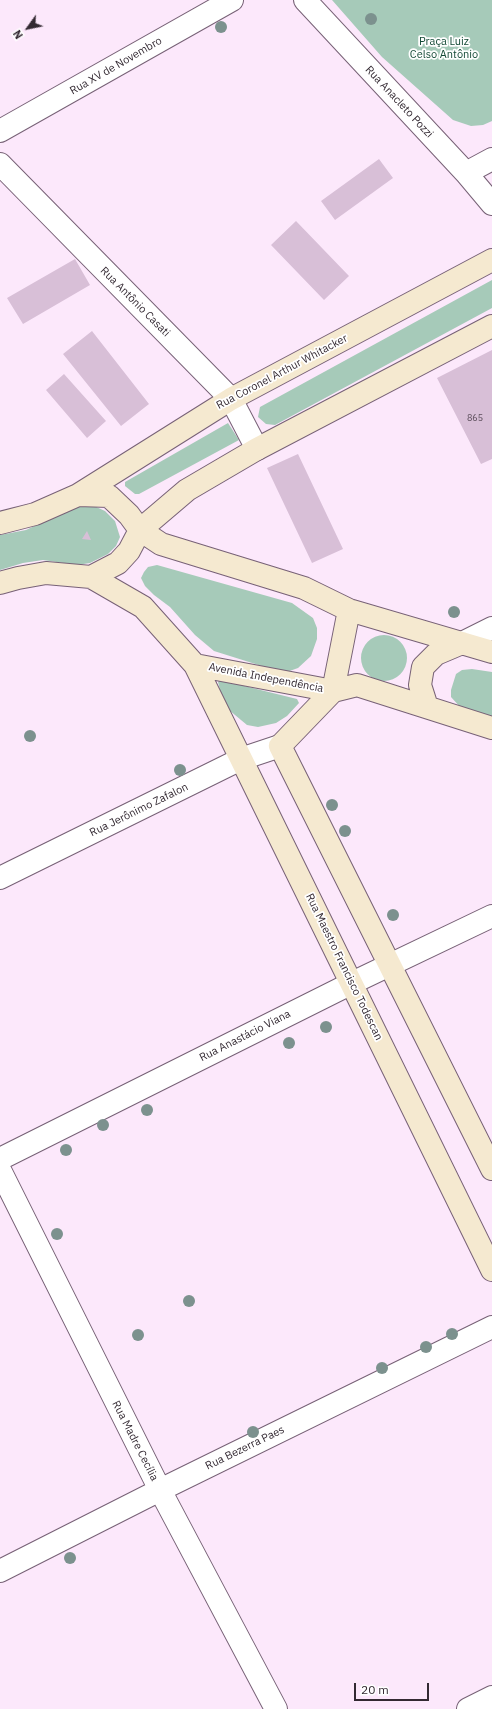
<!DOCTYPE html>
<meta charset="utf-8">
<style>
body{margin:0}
#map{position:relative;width:492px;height:1709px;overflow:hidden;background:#fce8fb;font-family:"IBM Plex Sans",sans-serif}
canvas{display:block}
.north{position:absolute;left:8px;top:8px;width:40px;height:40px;-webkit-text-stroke:3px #fff;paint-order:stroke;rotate:237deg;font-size:11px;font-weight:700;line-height:16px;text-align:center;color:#332932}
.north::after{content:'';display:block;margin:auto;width:14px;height:18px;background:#332932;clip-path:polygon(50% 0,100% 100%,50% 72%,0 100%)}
.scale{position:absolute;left:354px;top:1683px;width:75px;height:18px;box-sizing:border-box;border:2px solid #332932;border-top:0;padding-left:5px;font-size:12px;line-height:14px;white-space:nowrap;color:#332932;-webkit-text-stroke:3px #fff;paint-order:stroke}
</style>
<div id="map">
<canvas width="492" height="1709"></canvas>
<div class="north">N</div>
<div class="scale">20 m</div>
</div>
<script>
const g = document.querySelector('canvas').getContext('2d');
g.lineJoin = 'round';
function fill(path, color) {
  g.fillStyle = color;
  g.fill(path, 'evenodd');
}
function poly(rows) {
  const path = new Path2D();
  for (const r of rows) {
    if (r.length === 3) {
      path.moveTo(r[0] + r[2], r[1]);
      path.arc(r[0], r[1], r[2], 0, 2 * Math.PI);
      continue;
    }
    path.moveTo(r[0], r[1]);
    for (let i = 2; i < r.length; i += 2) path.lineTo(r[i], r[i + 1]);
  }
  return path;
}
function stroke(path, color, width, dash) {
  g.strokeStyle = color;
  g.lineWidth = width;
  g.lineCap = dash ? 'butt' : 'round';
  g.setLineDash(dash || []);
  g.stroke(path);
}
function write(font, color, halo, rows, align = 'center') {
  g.font = font + ' "IBM Plex Sans",sans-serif';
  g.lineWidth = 3.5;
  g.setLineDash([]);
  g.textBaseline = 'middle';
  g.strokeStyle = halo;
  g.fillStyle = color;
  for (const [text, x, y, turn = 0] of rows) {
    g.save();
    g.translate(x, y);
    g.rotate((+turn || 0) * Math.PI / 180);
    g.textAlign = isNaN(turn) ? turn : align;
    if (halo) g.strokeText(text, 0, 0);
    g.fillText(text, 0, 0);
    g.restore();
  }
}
fill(poly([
 [332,0,492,0,492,121,483,125,471,126,453,120,382,57],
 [492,280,492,308,275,425,266,424,258,417,260,407],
 [228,423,239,440,139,494,135,494,125,486,125,482],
 [77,506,94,506,105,511,115,521,120,537,116,546,108,554,90,563,77,565,43,560,23,563,0,570,0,535,26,530],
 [157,565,292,603,313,618,317,628,317,639,311,656,298,668,284,673,214,651,195,635,170,607,154,595,145,586,141,578,144,572,148,567],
 [384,658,23],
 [472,669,492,672,492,718,461,708,451,697,451,690,456,674,462,670],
 [220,680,297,699,299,703,287,716,276,723,258,727,247,725,229,710,220,690,218,682]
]), '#a6cab9');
fill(poly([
 [379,159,393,178,335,220,321,201],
 [296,221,349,276,324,300,271,245],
 [75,259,90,285,23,324,7,298],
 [92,331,149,404,121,426,63,354],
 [492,350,492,459,481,464,437,378],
 [64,374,106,421,87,438,46,390],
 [298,454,343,549,312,563,267,468],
 [87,531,91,540,82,539]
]), '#d8bfd7');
const street = poly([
 [305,0,466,173,492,204],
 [0,131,232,0],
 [0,164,231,399,257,449],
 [466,173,492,159],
 [462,643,492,628],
 [0,878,241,759,280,746],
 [0,1159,352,983,492,916],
 [0,1170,160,1490,276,1709],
 [0,1571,160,1490,492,1327],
 [468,1709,492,1697]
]);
const secondary = poly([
 [78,495,231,399,492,260],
 [0,523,35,514,78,495,109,496,129,515,140,530,161,544,304,588,349,610,492,652],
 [91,577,118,563,129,551,140,530,187,490,257,449,492,326],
 [0,583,18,578,46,573,91,577,143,607,195,665,333,691,357,685,492,728],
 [195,665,492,1270],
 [333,691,280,746,492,1169],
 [333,691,349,610],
 [427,707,420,685,423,667,436,654,462,643]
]);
stroke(street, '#776176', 24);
stroke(secondary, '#776176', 24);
stroke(street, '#fff', 22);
stroke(secondary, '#f5e9d0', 22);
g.fillStyle = '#7c918e';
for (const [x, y] of [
 [371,19],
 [221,27],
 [454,612],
 [30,736],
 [180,770],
 [332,805],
 [345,831],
 [393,915],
 [326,1027],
 [289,1043],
 [147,1110],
 [103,1125],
 [66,1150],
 [57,1234],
 [189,1301],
 [452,1334],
 [138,1335],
 [426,1347],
 [382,1368],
 [253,1432],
 [70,1558]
]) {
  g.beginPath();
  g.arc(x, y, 6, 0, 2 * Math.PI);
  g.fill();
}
write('9px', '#5c4e5b', null, [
 ["865",475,418]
]);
write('11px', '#134935', '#fff', [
 ["Praça Luiz",444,42],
 ["Celso Antônio",444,55]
]);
write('11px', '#332932', '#fff', [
 ["Rua XV de Novembro",116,66,-30],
 ["Rua Anacleto Pozzi",399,102,47],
 ["Rua Antônio Casati",135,302,45],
 ["Rua Coronel Arthur Whitacker",282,372,-28],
 ["Avenida Independência",266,678,11],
 ["Rua Jerônimo Zafalon",139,810,-26],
 ["Rua Maestro Francisco Todescan",344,967,64],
 ["Rua Anastácio Viana",245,1036,-27],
 ["Rua Madre Cecília",135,1441,63],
 ["Rua Bezerra Paes",245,1448,-26]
]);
</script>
